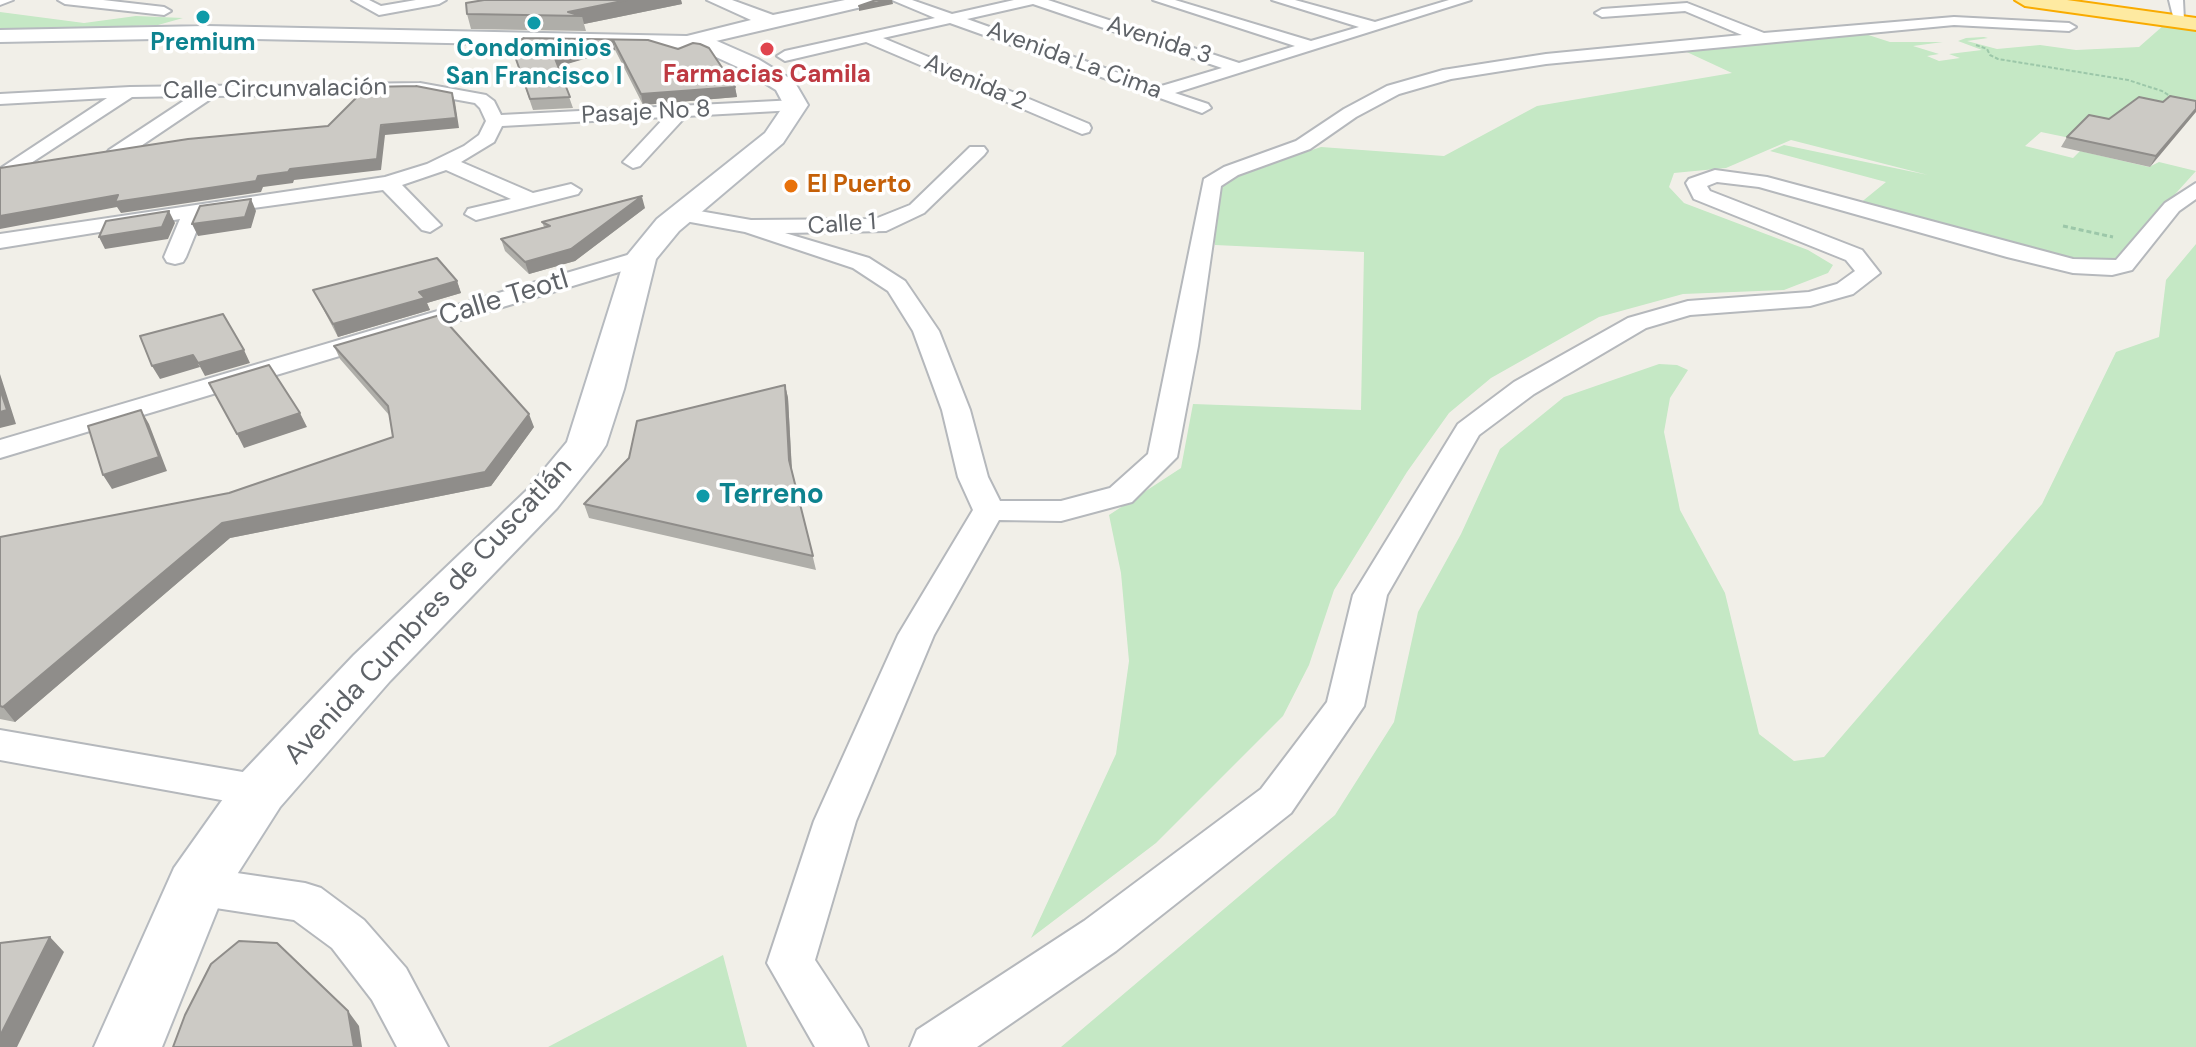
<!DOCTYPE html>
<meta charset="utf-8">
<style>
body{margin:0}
canvas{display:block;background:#f1efe8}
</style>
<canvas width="2196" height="1047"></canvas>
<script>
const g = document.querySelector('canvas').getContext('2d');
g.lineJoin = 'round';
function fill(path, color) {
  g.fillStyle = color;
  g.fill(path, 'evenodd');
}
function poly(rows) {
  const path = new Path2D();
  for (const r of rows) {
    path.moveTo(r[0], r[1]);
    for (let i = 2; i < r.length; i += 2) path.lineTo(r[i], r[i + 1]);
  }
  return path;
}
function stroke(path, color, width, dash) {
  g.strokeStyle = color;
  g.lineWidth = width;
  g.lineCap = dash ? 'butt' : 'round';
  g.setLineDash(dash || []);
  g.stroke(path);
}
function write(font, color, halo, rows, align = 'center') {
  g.font = font + ' "DM Sans",sans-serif';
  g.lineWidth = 7;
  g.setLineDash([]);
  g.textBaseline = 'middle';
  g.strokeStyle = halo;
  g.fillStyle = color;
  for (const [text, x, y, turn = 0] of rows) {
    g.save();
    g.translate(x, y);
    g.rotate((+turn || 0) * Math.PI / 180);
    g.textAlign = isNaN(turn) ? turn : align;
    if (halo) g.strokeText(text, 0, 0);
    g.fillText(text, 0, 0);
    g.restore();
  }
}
fill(poly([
 [0,12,84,23,136,16,183,18,158,25,0,31],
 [2164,25,2196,30,2196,112,2070,138,2041,132,2025,146,2073,158,2080,151,2149,167,2159,162,2196,171,2112,264,2074,263,1950,226,1910,219,1859,204,1886,182,1770,151,1784,145,1928,175,1791,140,1726,168,1674,173,1669,187,1684,203,1808,250,1833,265,1828,273,1784,290,1683,294,1599,317,1491,378,1449,413,1407,472,1334,590,1309,665,1283,716,1156,843,1031,938,1116,754,1129,661,1121,573,1109,515,1181,468,1193,404,1361,410,1364,252,1215,245,1215,185,1241,173,1321,147,1444,156,1537,106,1732,73,1676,47,1853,30,1890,42,1943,42,1913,46,1939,54,1927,56,1939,61,1960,58,1949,54,1982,50,1958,41,1966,38,1984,37,1988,38,1967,41,1997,49,2040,45,2076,50,2139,47],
 [2196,244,2196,1047,1061,1047,1335,815,1394,722,1418,612,1461,534,1500,449,1564,397,1659,364,1677,365,1688,370,1670,398,1664,432,1680,510,1725,593,1759,734,1794,761,1824,757,2042,504,2116,352,2159,337,2166,280],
 [723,955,747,1047,548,1047]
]), '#c5e8c5');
const minor = poly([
 [0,0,13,0,0,5,0,0],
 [58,0,103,0,164,7,171,11,164,15,65,4,58,0],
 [352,0,369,0,381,6,416,0,446,0,439,4,379,15,352,0],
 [892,0,912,0,952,14,1014,0,1048,0,1239,63,1295,46,1153,0,1175,0,1311,41,1359,27,1272,0,1295,0,1375,22,1449,0,1471,0,1175,93,1208,104,1211,108,1202,113,950,23,883,38,1089,124,1091,128,1089,132,1082,134,866,42,785,61,777,56,785,51,935,18,892,0],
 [1033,4,1222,68,1158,87,967,19,1033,4],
 [2169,0,2183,0,2184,20,2174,20,2169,0],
 [1687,3,1764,33,1954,17,2069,23,2076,27,2069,31,1954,25,1546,64,1451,79,1399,94,1356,117,1310,149,1238,175,1221,186,1198,346,1177,457,1132,502,1061,521,999,520,934,635,856,821,815,960,861,1030,868,1047,815,1047,767,963,814,821,898,635,973,510,958,477,942,410,913,331,888,291,853,268,745,232,674,219,671,214,674,209,682,208,751,220,875,219,910,205,970,147,984,147,987,151,984,155,924,213,886,231,785,233,869,258,905,281,939,331,970,410,988,477,1000,501,1061,501,1110,488,1148,454,1204,179,1224,167,1296,141,1344,109,1387,86,1443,70,1546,54,1742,35,1685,11,1602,17,1595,13,1602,9,1687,3],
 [420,83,486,95,494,101,501,115,796,100,805,105,796,110,686,116,640,166,633,168,623,162,665,117,502,126,494,142,461,162,533,193,571,184,581,190,578,194,476,220,465,214,468,209,511,199,446,170,402,185,441,225,430,232,422,230,383,190,203,215,186,257,183,262,175,264,167,262,164,257,180,219,0,248,0,234,385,177,427,164,464,146,479,135,486,121,480,108,475,103,420,93,215,96,123,158,109,158,106,154,109,150,191,96,132,97,8,178,1,176,1,168,107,98,0,104,0,94,130,87,420,83],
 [1715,170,1767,177,2073,259,2116,260,2165,203,2196,183,2196,199,2179,211,2132,270,2112,275,2073,273,2007,257,1759,187,1717,182,1707,186,1710,191,1862,250,1880,273,1853,294,1810,306,1690,315,1646,328,1534,394,1479,435,1387,595,1364,706,1291,813,1116,951,977,1047,910,1047,917,1030,1084,921,1261,789,1327,702,1353,595,1458,424,1514,382,1628,318,1688,301,1809,292,1837,284,1855,271,1846,260,1694,199,1686,183,1689,179,1715,170],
 [641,251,649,253,652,258,649,263,0,458,0,440,641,251],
 [0,730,260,775,275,779,281,791,275,803,260,807,0,760,0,730],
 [196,867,305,883,321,888,364,920,406,968,448,1047,397,1047,372,1000,332,948,294,920,196,905,180,899,174,886,180,873,196,867]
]);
const tertiary = poly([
 [707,0,732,0,773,15,845,0,879,0,870,5,686,48,679,46,676,42,679,38,751,20,707,0]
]);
const secondary = poly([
 [207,26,686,36,717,41,758,59,794,81,808,105,783,143,679,231,656,259,624,389,606,445,600,454,557,508,390,681,280,807,222,898,162,1047,94,1047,174,868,240,775,354,655,527,490,567,442,625,258,657,219,765,133,784,105,776,90,742,69,703,51,686,48,207,38,0,42,0,30,207,26]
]);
const trunk = poly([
 [2015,0,2067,0,2196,18,2196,30,2025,6,2015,0]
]);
stroke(minor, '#b5b8bc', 4);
stroke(tertiary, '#b5b8bc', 4);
stroke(secondary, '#b6babf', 4);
stroke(trunk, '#f9ab00', 4);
stroke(poly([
 [1976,45,1987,49,1990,55,1998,59,2128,80,2162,91,2175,99]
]), '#9cc7a9', 2, [4, 2]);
stroke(poly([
 [2063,226,2113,237]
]), '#9cc7a9', 3, [5, 3]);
fill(minor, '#fff');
fill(tertiary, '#fff');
fill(secondary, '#fff');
fill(trunk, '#feeaa1');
fill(poly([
 [484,0,681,0,682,4,584,24,586,31,471,29,467,14],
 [648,40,735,87,737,97,643,105,615,50,558,66,573,108,533,110,511,45],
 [2196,101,2150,167,2061,147,2067,137,2109,119],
 [645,208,575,261,529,274,505,251,501,239,544,227,542,222],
 [457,281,461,293,427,303,430,310,338,337,313,290],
 [334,346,534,427,491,486,230,538,15,722,0,719,0,537,229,493,393,437,389,415,340,359],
 [785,385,788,398,792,470,816,570,589,518,584,504]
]), '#afaea9');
fill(poly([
 [627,0,681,0,682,4,584,24,582,16,568,12],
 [889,0,892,0,893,4,859,11,859,6],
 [613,40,615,50,557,67,554,56],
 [735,87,737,97,643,105,641,94],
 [452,93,455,102,459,128,385,135,381,170,294,180,293,183,263,187,261,192,121,213,117,207,0,229,0,216,118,195,258,176,290,169],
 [2196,109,2196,112,2150,167,2156,156],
 [642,197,645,208,575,261,529,274,525,262],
 [251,199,256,211,251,228,198,236,192,224],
 [169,211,175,223,168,239,105,249,99,237],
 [457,281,461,293,427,303,430,310,338,337,333,324,419,292],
 [244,350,250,363,205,376,198,363],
 [193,355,200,367,160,379,152,366],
 [0,374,16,424,0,428],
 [785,385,788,398,792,474,789,460],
 [141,410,149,424,167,471,112,489,103,475],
 [300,413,307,427,244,448,237,434],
 [529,414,534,427,491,486,230,538,15,722,3,707,222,523],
 [50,937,64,952,17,1047,0,1047,0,1036],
 [348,1011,359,1026,362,1047,354,1047]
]), '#8f8d8a');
const building = poly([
 [484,0,627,0,568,12,582,16,467,14,466,3,484,0],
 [876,0,889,0,859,6,876,0],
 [524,38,648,40,678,49,693,43,700,44,709,48,735,87,641,94,613,40,554,56,570,97,530,99,511,45,524,38],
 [416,86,452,93,456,118,381,125,377,159,290,169,288,172,258,176,256,181,115,202,118,195,0,216,0,168,188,139,328,126,367,87,416,86],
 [2170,96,2196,101,2196,109,2156,156,2067,137,2089,115,2109,119,2139,97,2163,102,2170,96],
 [642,196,571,249,525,262,501,239,550,226,542,222,642,196],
 [251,199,245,217,192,224,200,206,251,199],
 [169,211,162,227,99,237,106,221,169,211],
 [437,258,457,281,419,292,425,298,333,324,313,290,437,258],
 [223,314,244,350,198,363,193,355,152,366,140,336,223,314],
 [440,315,529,414,485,472,222,523,3,707,0,706,0,537,229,493,393,437,388,406,334,346,440,315],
 [269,365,300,413,237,434,209,383,269,365],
 [785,385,789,460,813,556,584,504,629,458,637,421,785,385],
 [0,389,7,410,0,412,0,389],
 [141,410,159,457,103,475,88,426,141,410],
 [50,937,0,1036,0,943,50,937],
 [239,941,277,943,348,1011,354,1047,173,1047,185,1015,211,964,239,941]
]);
fill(building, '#cccac5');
stroke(building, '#8f8d8a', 2);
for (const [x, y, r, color] of [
 [203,17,8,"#0f9aa8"],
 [534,23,8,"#0f9aa8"],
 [767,49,8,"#e0444e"],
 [791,186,8,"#e8710a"],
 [703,496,8,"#0f9aa8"]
]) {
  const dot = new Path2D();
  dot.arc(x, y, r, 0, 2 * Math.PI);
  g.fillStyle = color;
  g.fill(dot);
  stroke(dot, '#fff', 3);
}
write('24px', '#5f6368', '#fff', [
 ["Avenida 3",1159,41,18],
 ["Avenida La Cima",1074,61,20],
 ["Avenida 2",975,83,23],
 ["Calle Circunvalación",275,90,-1],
 ["Pasaje No 8",646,113,-3],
 ["Calle 1",842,225,-4]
]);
write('bold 24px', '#0d838f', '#fff', [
 ["Premium",203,44],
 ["Condominios",534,50],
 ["San Francisco I",534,78]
]);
write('bold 24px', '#be3a42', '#fff', [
 ["Farmacias Camila",767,76]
]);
write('bold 24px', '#c56008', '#fff', [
 ["El Puerto",807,186]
], 'left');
write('28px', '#5f6368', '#fff', [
 ["Calle Teotl",504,299,-17],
 ["Avenida Cumbres de Cuscatlán",429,612,-47]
]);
write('bold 28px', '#0d838f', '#fff', [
 ["Terreno",719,496]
], 'left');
</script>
